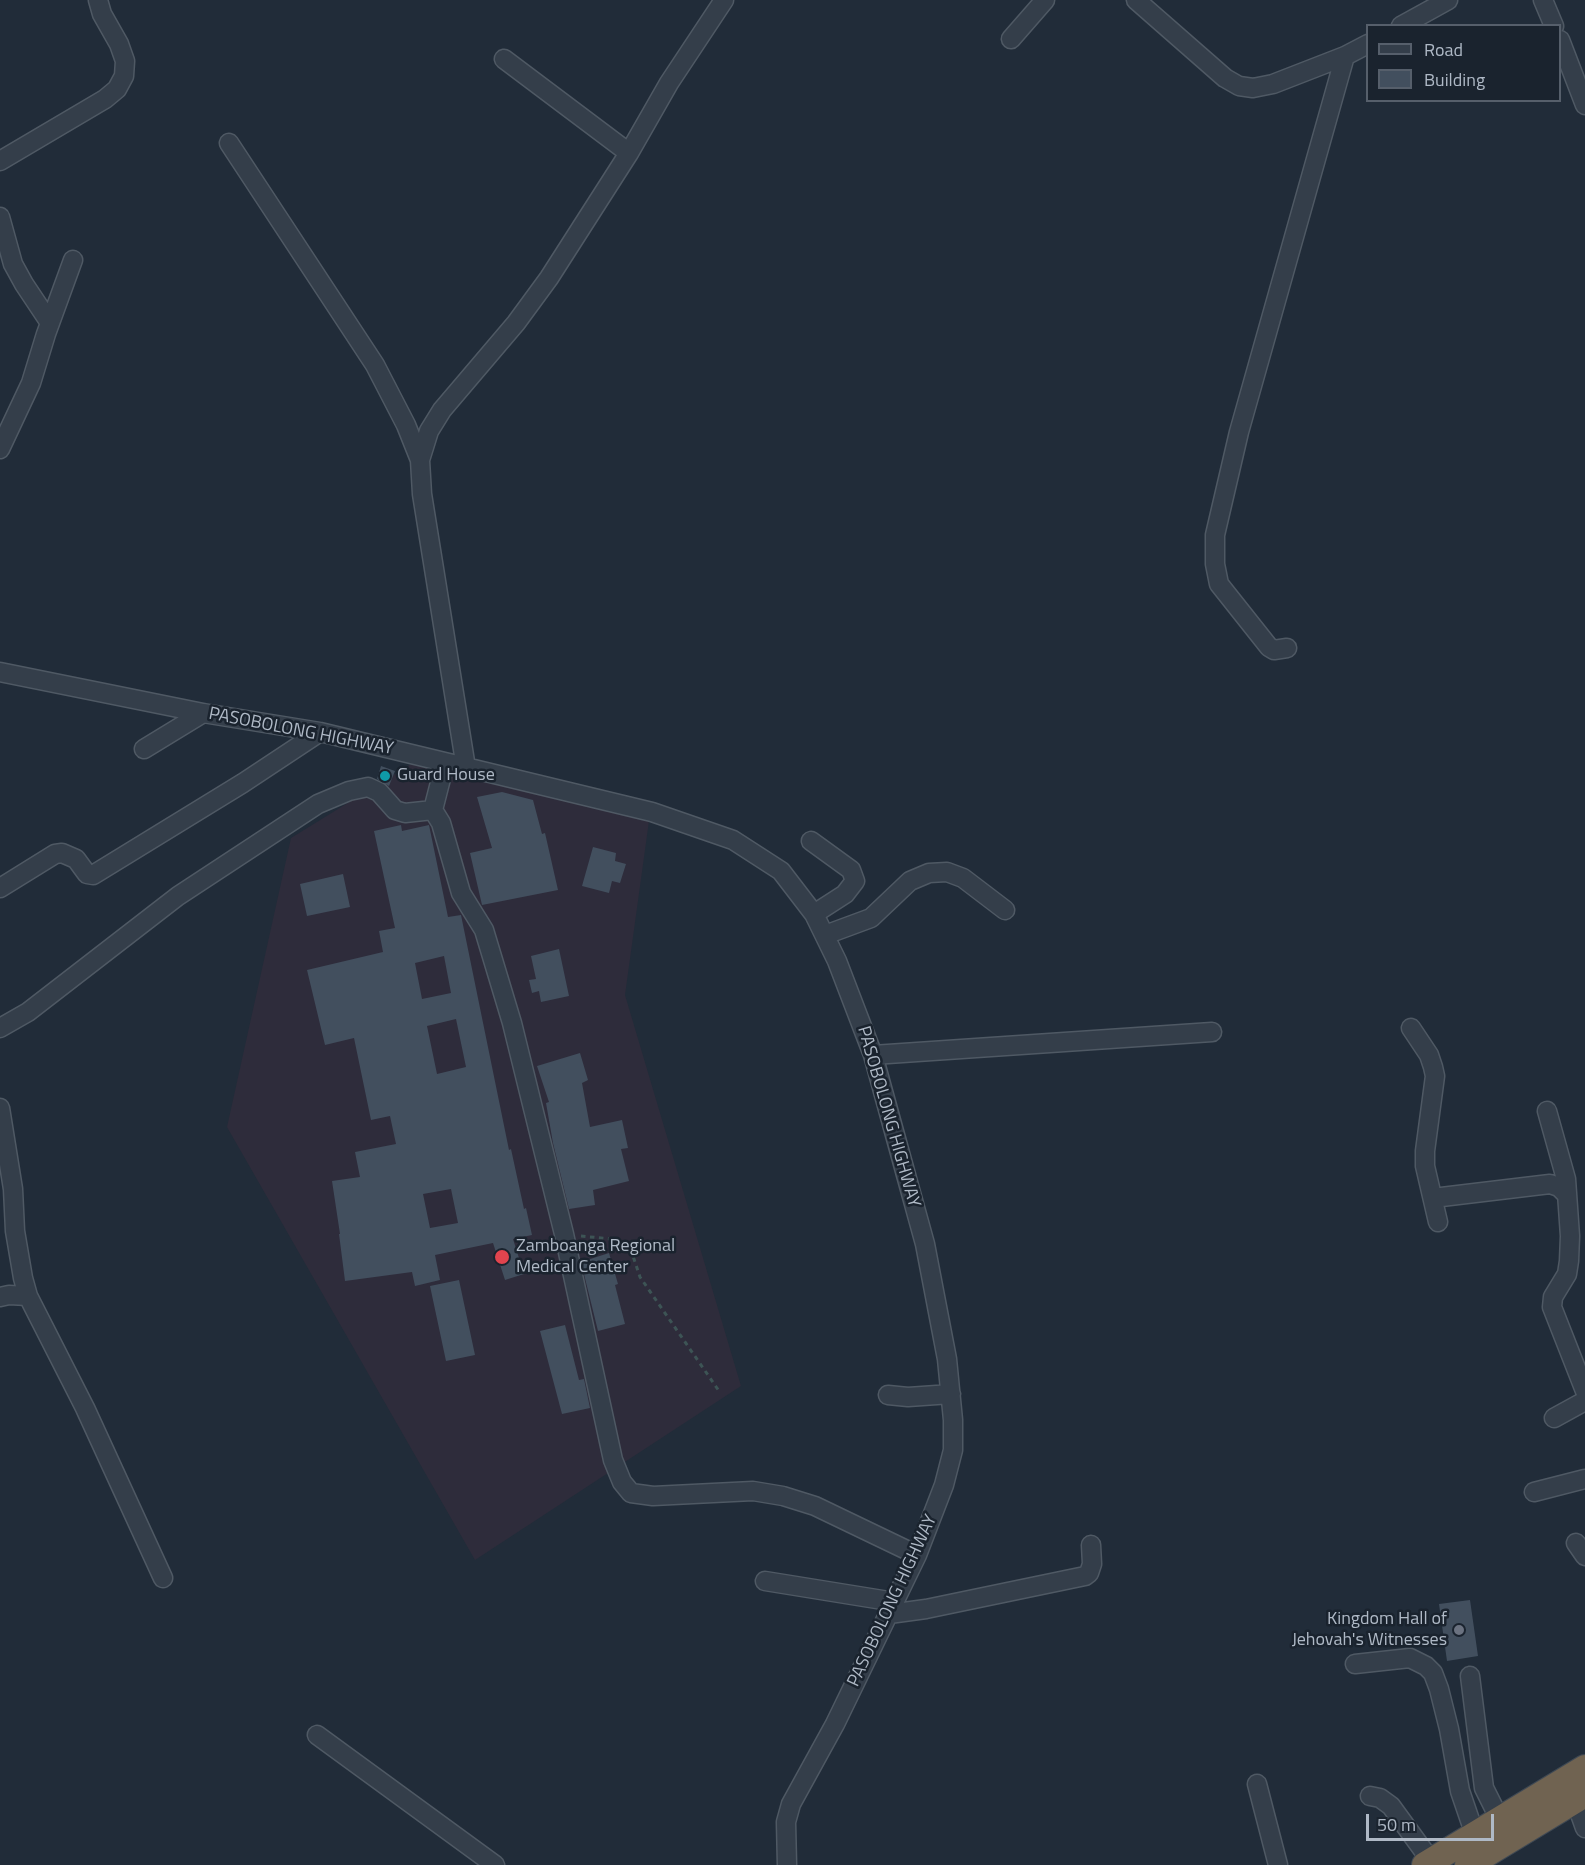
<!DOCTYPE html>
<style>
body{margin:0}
#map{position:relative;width:1585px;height:1865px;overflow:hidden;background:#212c39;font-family:"Titillium Web",sans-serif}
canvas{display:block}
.legend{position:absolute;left:1366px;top:24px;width:195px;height:78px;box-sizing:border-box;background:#1a232e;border:2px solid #565f6b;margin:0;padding:8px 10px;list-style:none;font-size:18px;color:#afb9c6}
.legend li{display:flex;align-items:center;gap:12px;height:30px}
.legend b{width:30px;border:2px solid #565f6b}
.scale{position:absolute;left:1366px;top:1814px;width:128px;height:27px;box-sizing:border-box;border:3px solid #afb9c6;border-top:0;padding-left:8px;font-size:18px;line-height:21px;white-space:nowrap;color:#afb9c6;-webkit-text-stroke:4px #1a232e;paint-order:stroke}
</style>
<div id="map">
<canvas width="1585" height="1865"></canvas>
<ul class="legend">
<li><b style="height:8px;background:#343e4a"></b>Road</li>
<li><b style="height:16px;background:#424f5e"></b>Building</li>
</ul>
<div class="scale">50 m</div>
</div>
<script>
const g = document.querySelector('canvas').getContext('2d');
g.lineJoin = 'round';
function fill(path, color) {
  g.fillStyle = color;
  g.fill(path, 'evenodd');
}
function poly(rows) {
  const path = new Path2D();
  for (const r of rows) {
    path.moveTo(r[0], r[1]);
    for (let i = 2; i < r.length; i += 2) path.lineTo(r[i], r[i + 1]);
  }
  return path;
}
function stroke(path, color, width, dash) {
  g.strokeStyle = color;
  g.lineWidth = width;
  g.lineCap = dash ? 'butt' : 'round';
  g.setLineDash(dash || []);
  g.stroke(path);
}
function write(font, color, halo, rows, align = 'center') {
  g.font = font + ' "Titillium Web",sans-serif';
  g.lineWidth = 5;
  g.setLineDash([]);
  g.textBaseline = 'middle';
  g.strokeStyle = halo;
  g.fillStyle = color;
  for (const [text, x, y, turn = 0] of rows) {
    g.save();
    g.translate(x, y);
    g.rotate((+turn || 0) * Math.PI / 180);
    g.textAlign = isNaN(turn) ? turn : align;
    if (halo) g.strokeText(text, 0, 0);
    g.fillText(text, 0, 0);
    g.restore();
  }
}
fill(poly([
 [416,761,649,821,625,995,741,1386,475,1560,227,1127,291,838]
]), '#2e2c3b');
fill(poly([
 [381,766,395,771,389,786,377,779],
 [502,792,533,800,542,834,545,833,558,890,482,905,470,853,492,848,477,797],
 [401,825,402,831,429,825,448,917,461,915,509,1150,511,1149,524,1209,526,1208,532,1235,513,1239,524,1274,505,1280,493,1243,435,1255,440,1280,415,1286,412,1272,345,1281,339,1234,340,1234,332,1181,360,1177,355,1152,396,1144,390,1116,371,1120,354,1038,325,1045,307,970,383,952,379,931,395,928,374,831],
 [444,956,451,993,422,999,415,963],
 [456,1019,466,1067,437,1074,427,1026],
 [451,1189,458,1223,430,1228,423,1194],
 [593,847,616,853,615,861,626,864,620,883,612,881,609,893,582,886],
 [343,874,350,907,307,916,300,884],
 [559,949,569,996,541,1002,539,991,532,993,529,980,536,979,531,956],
 [580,1053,588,1080,582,1083,590,1127,622,1120,628,1148,621,1149,629,1181,593,1190,595,1205,569,1209,553,1143,546,1103,549,1102,537,1066],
 [609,1253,618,1284,615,1285,625,1324,598,1331,581,1262],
 [459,1280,475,1355,446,1361,430,1286],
 [565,1325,579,1380,584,1379,590,1408,562,1414,540,1331],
 [1470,1600,1478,1656,1447,1661,1439,1604]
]), '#424f5e');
const minor = poly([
 [1136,0,1225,78,1239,86,1253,88,1273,84,1345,56,1368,44],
 [1543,0,1554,26],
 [1401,26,1448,0],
 [1011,39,1045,0],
 [1560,40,1585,105],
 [504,59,629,153],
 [229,143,375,365,406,425,420,460],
 [0,161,105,99,117,89,124,76,125,61,119,44,102,14,98,0],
 [0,217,13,264,24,284,50,323],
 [0,449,31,383,46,334,73,260],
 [1287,648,1274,650,1269,647,1219,584,1215,564,1215,535,1239,432,1345,56],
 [0,672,203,713,320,732,652,812,733,840,781,871,814,914,837,961,873,1055,925,1244,947,1359,953,1420,953,1450,944,1485,917,1555,835,1724,791,1804,786,1822,787,1865],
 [144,749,203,713],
 [445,763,433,810,441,823,461,893,484,930,512,1023,564,1234,613,1460,622,1482,631,1493,653,1496,753,1491,783,1496,815,1506,917,1555],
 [466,768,422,494,420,460,429,431,442,410,516,323,549,278,629,153,669,83,724,0],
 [811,841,851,870,855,881,845,894,814,914],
 [0,888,55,854,62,853,76,859,87,874,93,875,243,783,320,732],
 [825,935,871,918,910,881,929,873,947,872,963,878,1005,910],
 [0,1028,28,1012,178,896,318,804,349,791,368,787,379,792,395,810,405,813,433,810],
 [1411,1028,1429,1055,1433,1067,1435,1076,1425,1151,1425,1166,1438,1222],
 [873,1055,1212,1032],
 [0,1108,13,1189,15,1231,23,1278,28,1296,85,1408,163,1578],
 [1547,1111,1566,1179,1570,1236,1569,1261,1567,1274,1553,1297,1552,1307,1585,1391],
 [1433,1198,1550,1184,1559,1187,1567,1195],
 [0,1297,9,1295,28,1296],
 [888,1395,908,1397,951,1394],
 [1554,1418,1585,1401],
 [1534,1492,1585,1479],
 [1576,1543,1585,1556],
 [765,1581,895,1602],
 [889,1614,926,1609,1085,1576,1089,1573,1092,1564,1091,1545],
 [1355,1664,1410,1658,1426,1666,1433,1673,1439,1689,1449,1729,1460,1791,1475,1835],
 [1470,1676,1484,1788,1500,1820],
 [317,1735,495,1865],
 [1257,1784,1278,1865],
 [1370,1796,1380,1798,1391,1806,1431,1861],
 [1575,1800,1585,1828]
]);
const highway = poly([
 [1425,1865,1585,1768],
 [1468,1865,1585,1794]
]);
stroke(minor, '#4f5964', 21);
stroke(highway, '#3f4954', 28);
stroke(poly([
 [581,1236,611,1239,629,1244,640,1277,719,1391]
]), '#3d5455', 3, [4.5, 4.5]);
stroke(minor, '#343e4a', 18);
stroke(highway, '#706351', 26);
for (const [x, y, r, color] of [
 [385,776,6,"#0f9aa8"],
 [502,1257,8,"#e0444e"],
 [1459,1630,6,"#6b7280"]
]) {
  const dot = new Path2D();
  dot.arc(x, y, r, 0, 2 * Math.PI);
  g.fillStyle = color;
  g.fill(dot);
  stroke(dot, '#1a232e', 2);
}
write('18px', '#afb9c6', '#1a232e', [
 ["PASOBOLONG HIGHWAY",301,732,11],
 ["PASOBOLONG HIGHWAY",888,1117,74],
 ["PASOBOLONG HIGHWAY",893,1601,-65]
]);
write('18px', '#afb9c6', '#1a232e', [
 ["Guard House",397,776],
 ["Zamboanga Regional",516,1247],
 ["Medical Center",516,1268],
 ["Kingdom Hall of",1447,1620,"right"],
 ["Jehovah's Witnesses",1447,1641,"right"]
], 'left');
</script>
